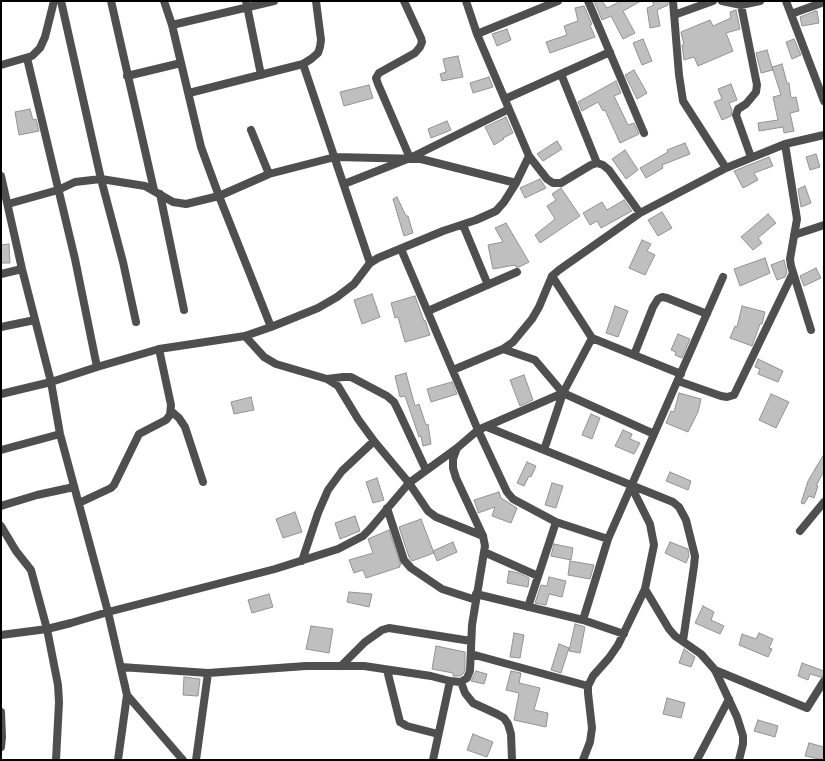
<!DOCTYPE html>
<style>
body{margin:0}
#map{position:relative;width:825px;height:761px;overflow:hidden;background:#fff;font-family:Cabin,sans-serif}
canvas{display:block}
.frame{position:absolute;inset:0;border:2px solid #000;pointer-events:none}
</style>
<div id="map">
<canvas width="825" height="761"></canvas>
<div class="frame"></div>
</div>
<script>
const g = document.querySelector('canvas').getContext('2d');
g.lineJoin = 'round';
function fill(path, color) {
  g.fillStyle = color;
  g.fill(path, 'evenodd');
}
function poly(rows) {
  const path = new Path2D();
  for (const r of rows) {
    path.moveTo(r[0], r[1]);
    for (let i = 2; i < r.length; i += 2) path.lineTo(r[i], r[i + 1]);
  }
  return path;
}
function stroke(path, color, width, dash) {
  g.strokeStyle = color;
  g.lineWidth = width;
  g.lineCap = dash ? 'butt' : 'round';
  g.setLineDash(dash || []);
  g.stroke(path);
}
const building = poly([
 [594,1,602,1,607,8,621,1,641,1,623,11,635,33,623,39,611,16,602,20,594,1],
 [652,1,668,1,668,5,657,10,660,26,650,28,647,8,654,5,652,1],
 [584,6,592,24,590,25,595,37,550,53,546,42,567,35,564,26,578,21,575,8,584,6],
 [736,10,740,29,726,33,733,51,698,66,694,57,684,60,682,45,684,45,681,32,710,20,713,26,731,18,730,12,736,10],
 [815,11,817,11,819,23,802,26,800,17,815,11],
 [507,29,511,40,497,46,492,34,507,29],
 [643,39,652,61,642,65,633,43,643,39],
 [794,39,801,55,792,59,786,42,794,39],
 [767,50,773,70,761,73,756,53,767,50],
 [458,56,463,77,442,81,440,74,446,72,443,59,458,56],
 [782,64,787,83,789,83,791,98,796,97,799,111,790,113,794,131,784,133,783,127,759,131,758,123,778,120,773,97,781,95,772,67,782,64],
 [634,70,647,93,637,99,625,75,634,70],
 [489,77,493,87,473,93,470,83,489,77],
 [616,81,621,93,614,96,628,125,634,123,639,134,620,143,605,110,603,111,598,102,582,111,578,102,616,81],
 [731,84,737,100,729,103,732,110,731,116,722,120,714,102,722,99,718,89,731,84],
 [369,85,373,98,344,106,340,92,369,85],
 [30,109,33,120,36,119,39,131,19,135,15,112,30,109],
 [506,117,513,133,503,138,504,139,494,145,485,127,506,117],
 [447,121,451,130,431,138,428,129,447,121],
 [557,141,562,149,543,161,537,154,557,141],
 [685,143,690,154,662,165,663,168,646,178,640,168,668,152,667,150,685,143],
 [625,150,638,170,626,179,612,159,625,150],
 [816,154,820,167,810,170,806,157,816,154],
 [769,157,773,166,754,173,758,180,743,188,734,171,769,157],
 [540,179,546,188,525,198,520,188,540,179],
 [805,186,811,203,801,207,798,189,805,186],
 [561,188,580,216,540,243,535,235,555,219,547,206,556,200,552,194,561,188],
 [397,197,406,216,408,216,413,233,404,236,393,199,397,197],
 [624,200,632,211,601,228,597,221,590,225,583,213,602,202,607,210,624,200],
 [662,212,672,228,658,236,648,220,662,212],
 [768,214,776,223,758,238,762,243,753,250,741,237,768,214],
 [506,223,529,262,519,267,516,267,515,265,493,269,488,245,503,242,495,228,506,223],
 [642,240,651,244,647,251,655,255,645,275,629,268,642,240],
 [9,244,10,263,1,263,1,245,9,244],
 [765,258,770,273,740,286,734,269,765,258],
 [784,260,787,272,785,277,777,280,771,265,784,260],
 [816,268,821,278,804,286,800,276,816,268],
 [372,294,380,317,362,324,354,300,372,294],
 [415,296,424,321,425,320,430,335,405,342,398,317,395,318,391,303,415,296],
 [615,306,628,311,618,337,606,333,615,306],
 [742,306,765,312,762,324,760,324,752,346,730,338,735,326,737,327,742,306],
 [678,334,690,339,682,358,675,355,676,352,671,350,678,334],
 [758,359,783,371,778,382,758,374,760,369,755,367,758,359],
 [406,373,415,406,419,404,426,425,428,424,431,444,423,446,421,436,419,437,405,396,400,397,395,376,406,373],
 [524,375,533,400,520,406,510,380,524,375],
 [452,382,457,394,431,402,427,389,452,382],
 [679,393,701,399,698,412,688,432,666,423,671,411,674,412,679,393],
 [771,394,789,402,776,428,759,420,771,394],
 [251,397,254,410,234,414,231,402,251,397],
 [591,414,600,418,592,439,582,435,591,414],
 [623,430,632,434,630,439,640,443,634,454,615,446,623,430],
 [824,454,824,471,816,486,818,486,814,498,809,496,804,504,801,503,808,481,824,454],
 [527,462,536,466,531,477,529,476,524,486,517,483,527,462],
 [670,472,691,481,688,490,666,481,670,472],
 [377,478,384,500,373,503,366,482,377,478],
 [552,483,563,486,556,508,545,505,552,483],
 [499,492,501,498,517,508,511,523,492,516,495,507,478,513,478,511,474,500,499,492],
 [295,512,302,532,283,538,276,519,295,512],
 [355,516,360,531,340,539,335,523,355,516],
 [421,519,434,553,412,561,409,557,399,527,421,519],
 [389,530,401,565,399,565,400,567,366,578,363,570,354,573,349,560,373,553,368,539,389,530],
 [453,542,457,552,437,561,433,551,453,542],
 [670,542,688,549,689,556,686,563,665,553,670,542],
 [554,544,573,548,571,560,551,556,554,544],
 [570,561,594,565,590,579,568,575,570,561],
 [509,571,519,573,529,578,528,587,507,583,509,571],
 [549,577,566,581,562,597,549,594,546,605,535,603,541,585,547,586,549,577],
 [349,592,372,594,369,607,347,602,349,592],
 [269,594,273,607,252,613,248,600,269,594],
 [703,606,714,612,711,620,724,626,720,634,695,623,703,606],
 [575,624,585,627,580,653,569,651,575,624],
 [311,626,333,629,329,653,306,649,311,626],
 [514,633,524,635,520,658,510,657,514,633],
 [759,633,773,639,769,648,772,649,768,657,739,645,742,634,756,639,759,633],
 [559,644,569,648,561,673,551,670,559,644],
 [436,646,465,652,465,670,463,674,460,676,453,676,453,673,432,669,436,646],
 [684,649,695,657,691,667,679,663,684,649],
 [802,663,824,671,824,676,820,677,810,674,808,680,798,676,802,663],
 [476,671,487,674,484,684,471,681,476,671],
 [511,671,521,673,519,683,540,688,534,710,548,713,546,727,514,720,519,693,506,690,511,671],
 [184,677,200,679,198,696,183,695,184,677],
 [667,698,685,703,681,718,663,714,667,698],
 [758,720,778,726,775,737,754,731,758,720],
 [473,734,493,742,487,757,467,750,473,734],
 [809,743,824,747,824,760,805,756,809,743]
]);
fill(building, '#bfbfbf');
stroke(building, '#939393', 1);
stroke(poly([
 [61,1,101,179,123,262,136,322],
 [111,1,154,190],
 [164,1,172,25,201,147,219,196,271,327],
 [246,1,261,75],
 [404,1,421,38,422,42,420,47,415,53,379,73,376,78,378,84,410,158],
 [466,1,477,34,529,156,547,179,553,183,561,183,591,165,597,163,603,165,609,170,640,213],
 [588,1,644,133],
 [673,1,679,75,683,101,726,168],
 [722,1,741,5,760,1],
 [786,1,824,101],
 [741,5,757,85,756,92,746,104,738,109,736,115,751,157],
 [791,14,824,2],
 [674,15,713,1],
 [172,25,274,1],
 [477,34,558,1],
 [303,64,370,263],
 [1,65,32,56,40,48,45,37,54,1],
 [561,74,597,163],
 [127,76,181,63],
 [189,93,303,64,311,59,318,53,320,47,321,40,316,1],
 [505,99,610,52],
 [251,130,269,174],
 [785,144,797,219,790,259,791,266,811,330],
 [1,176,22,269,51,382,60,434,108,612,127,695,118,760],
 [344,184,410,158,509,109],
 [160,194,184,310],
 [8,204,58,190,75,182,101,179,145,186,173,202,186,204,219,196,269,174,335,157,421,159,516,183],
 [463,225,488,285],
 [794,235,824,225],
 [1,274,22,269],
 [552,276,592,338,681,374],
 [428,311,517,272],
 [1,327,35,320],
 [245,336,264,357,276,364,327,379,338,386,358,419,374,441,409,483,428,511,436,517,483,536],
 [592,338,563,393,478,430,507,492,513,499,556,522,608,539],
 [503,349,535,360,563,393,654,434],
 [634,355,653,307,658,299,662,297,667,298,707,314],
 [97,367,159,349,245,336,271,327,318,308,337,297,354,284,370,263,378,258,443,231,476,220,496,211,504,202,516,183,529,156],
 [453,370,503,349,513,342,532,319,539,307,552,276,559,270,640,213,726,168,785,144,824,135],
 [327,379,343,377,351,377,387,396,394,402,399,412,426,470],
 [678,381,721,396,727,397,734,395,793,273],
 [1,394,51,382,97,367,75,259,27,58],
 [171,411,179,418,185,427,203,482],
 [487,427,673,502,679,507,686,520,695,556,694,566,683,641],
 [1,450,60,434],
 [544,450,563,393],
 [79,503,111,488,114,485,139,434,166,420,170,415,171,405,159,349],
 [1,506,37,495,74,487],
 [387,508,404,560,411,568,442,589,476,600],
 [1,526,16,551,31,570,47,629,58,685,59,702,56,760],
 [800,531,824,502],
 [484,552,538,576],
 [302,561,318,513,328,490,342,471,374,441],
 [645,589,669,629,675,636,701,654,715,670,737,717,743,736,743,744,739,760],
 [476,594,583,620,624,634],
 [528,607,556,522],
 [583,620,608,539,723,277],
 [1,635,47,629,71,623,108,612,275,569,338,549,363,536,370,529,409,483,457,448],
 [471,654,588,686],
 [341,666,365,642,382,630,389,628,471,641],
 [121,667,208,673,306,666,364,666,431,676,450,681,461,682,467,678,470,671,472,625,485,546,483,536,456,478,453,468,453,459,457,448,478,430,401,249],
 [387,670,400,722,407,726,438,734],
 [715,670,807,708,824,681],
 [461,682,465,693,473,703,497,714,504,718,508,724,511,734,512,760],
 [127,695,183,760],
 [1,712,2,737,1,747],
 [196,760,208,673],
 [433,760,450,681],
 [583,760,590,742,592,728,588,693,588,686,593,676,609,658,618,645,645,589,654,545,650,524,631,486],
 [697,760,729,699]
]), '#4f4f4f', 8);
</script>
